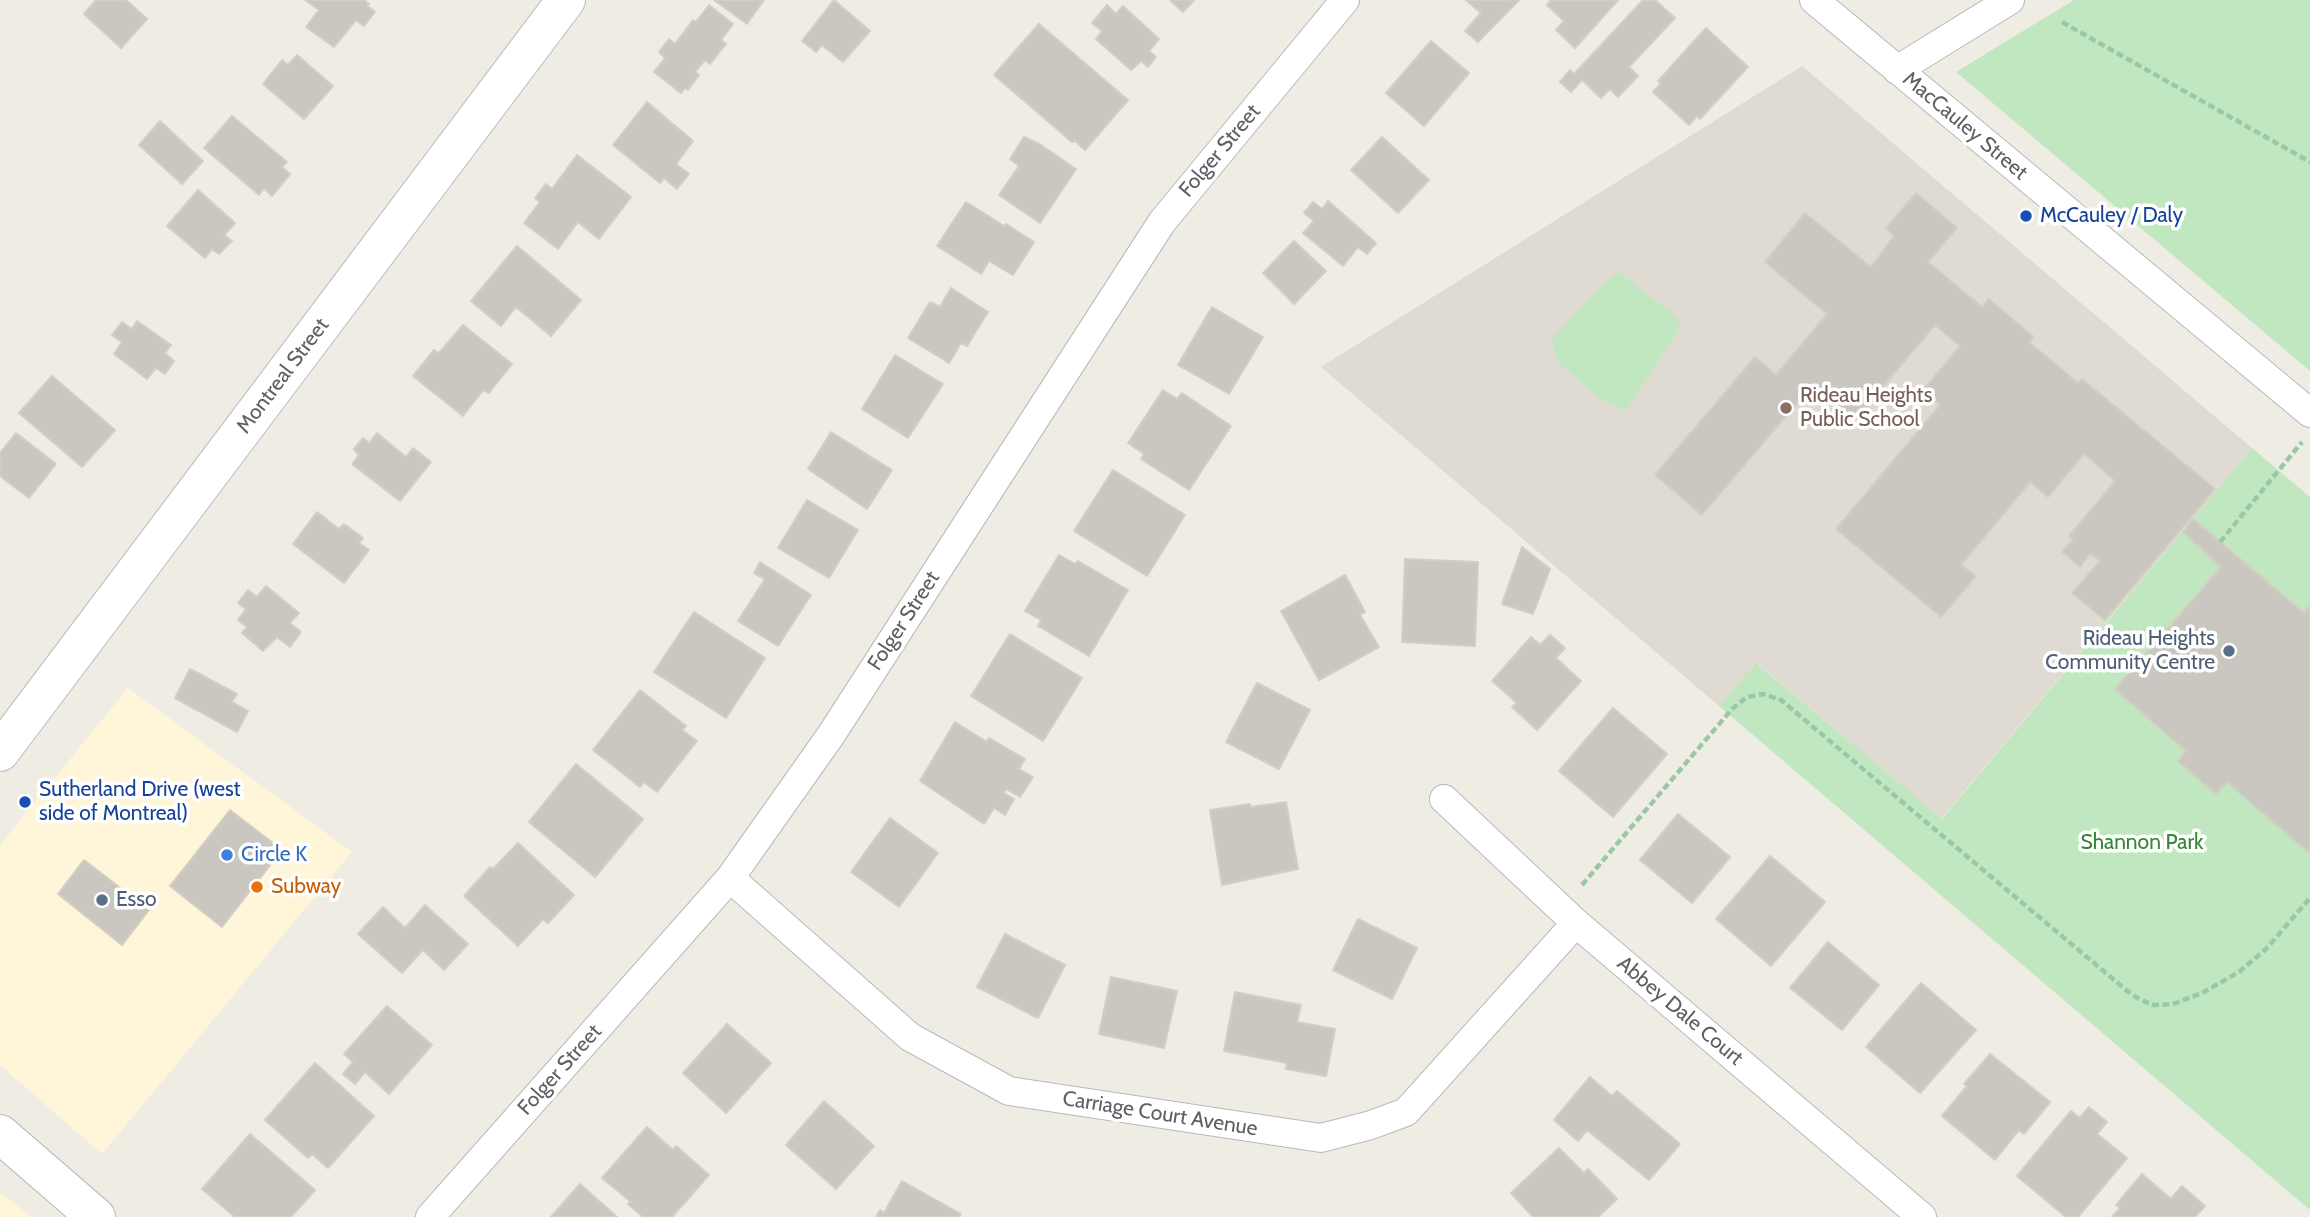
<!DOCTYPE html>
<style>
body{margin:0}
canvas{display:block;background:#efece4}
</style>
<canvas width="2310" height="1217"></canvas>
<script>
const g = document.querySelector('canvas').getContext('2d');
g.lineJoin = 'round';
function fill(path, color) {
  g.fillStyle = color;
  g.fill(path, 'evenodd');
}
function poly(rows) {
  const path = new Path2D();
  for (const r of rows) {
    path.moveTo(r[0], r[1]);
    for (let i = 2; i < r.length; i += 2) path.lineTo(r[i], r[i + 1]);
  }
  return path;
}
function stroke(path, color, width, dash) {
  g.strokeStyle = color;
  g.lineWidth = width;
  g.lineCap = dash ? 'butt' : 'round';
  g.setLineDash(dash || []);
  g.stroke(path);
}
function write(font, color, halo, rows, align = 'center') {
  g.font = font + ' Cabin,sans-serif';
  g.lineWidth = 7;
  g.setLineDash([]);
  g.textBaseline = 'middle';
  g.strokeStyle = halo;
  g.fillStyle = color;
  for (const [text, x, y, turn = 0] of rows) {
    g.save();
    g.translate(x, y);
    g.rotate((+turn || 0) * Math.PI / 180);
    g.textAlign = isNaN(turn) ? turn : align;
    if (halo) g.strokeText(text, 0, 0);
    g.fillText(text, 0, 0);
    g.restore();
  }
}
fill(poly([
 [128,688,352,852,102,1154,0,1065,0,845],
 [0,1192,31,1217,0,1217]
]), '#fff5d9');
fill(poly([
 [1802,66,2252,448,1941,819,1757,663,1719,706,1321,367]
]), '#dfdbd2');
fill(poly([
 [2074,0,2310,0,2310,371,1956,72],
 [1619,272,1677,318,1680,328,1625,411,1602,400,1558,362,1552,339,1600,287],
 [2252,448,2310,497,2310,1210,1719,706,1756,663,1942,819]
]), '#c0e7c0');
const building = poly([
 [96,0,126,0,147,19,121,48,84,14,96,0],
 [305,0,364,0,369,4,367,6,375,12,364,26,356,20,334,47,306,27,319,10,305,0],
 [714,0,764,0,747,24,714,0],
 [834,0,870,31,843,62,822,45,816,52,802,41,834,0],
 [1170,0,1194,0,1183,12,1170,0],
 [1519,0,1478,42,1465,31,1481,13,1466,0,1519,0],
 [1551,0,1618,0,1575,48,1556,30,1564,21,1547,5,1551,0],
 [1643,0,1655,0,1675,18,1629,67,1638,76,1618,97,1610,89,1601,98,1582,80,1571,92,1560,82,1570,70,1574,74,1643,0],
 [709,5,733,24,721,40,726,44,710,64,705,60,695,72,699,75,688,90,685,88,681,93,654,72,665,58,659,52,669,39,675,44,693,20,696,22,709,5],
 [1107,5,1116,14,1123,6,1159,39,1149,51,1156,57,1148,67,1141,61,1131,70,1096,39,1102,31,1092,23,1107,5],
 [1039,24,1128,100,1085,150,1075,141,1072,142,994,75,1039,24],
 [1706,28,1748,67,1700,119,1697,116,1689,125,1653,92,1661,83,1658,81,1706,28],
 [1431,41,1469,73,1424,126,1386,93,1431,41],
 [297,55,333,86,304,119,263,84,282,60,288,65,297,55],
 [647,102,693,141,676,164,689,174,677,189,664,178,660,183,613,145,647,102],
 [232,116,287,162,282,167,290,174,272,196,264,188,259,195,204,148,232,116],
 [160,121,203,161,182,184,139,145,160,121],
 [1024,137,1041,145,1076,169,1040,223,999,195,1019,166,1010,159,1024,137],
 [1382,137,1429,180,1398,213,1351,170,1382,137],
 [577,155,631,197,599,239,578,222,558,249,524,223,540,202,535,198,546,184,552,189,577,155],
 [198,190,235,223,224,235,232,241,219,254,212,249,205,258,167,226,198,190],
 [1916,193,1957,228,1928,262,1982,307,1989,299,1991,301,2034,337,2029,342,2078,383,2082,379,2215,489,2105,620,2072,593,2100,561,2090,554,2080,567,2062,552,2073,539,2069,536,2115,481,2084,454,2048,497,2030,482,1961,565,1976,576,1941,617,1836,529,1940,405,1923,390,1960,346,1935,325,1854,421,1820,391,1808,405,1801,398,1702,515,1655,475,1755,357,1776,375,1827,314,1765,262,1805,213,1871,267,1894,236,1886,228,1916,193],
 [1328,201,1376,243,1367,254,1358,247,1343,266,1303,233,1314,221,1304,213,1313,202,1322,209,1328,201],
 [966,202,1004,226,1006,224,1034,242,1013,275,989,261,981,274,937,246,966,202],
 [1294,241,1326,271,1294,304,1263,273,1294,241],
 [517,246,581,300,551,336,516,307,501,326,471,301,517,246],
 [951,288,988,312,967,346,961,343,949,363,908,338,930,302,940,307,951,288],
 [1212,307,1263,337,1229,394,1178,365,1212,307],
 [137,321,171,345,165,353,174,361,165,374,156,368,147,379,114,354,122,342,112,335,122,322,132,329,137,321],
 [463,325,512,364,489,393,483,390,463,416,413,376,434,350,439,353,463,325],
 [895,355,943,384,908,438,862,409,895,355],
 [52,376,115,430,82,467,19,413,52,376],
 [1163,390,1177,399,1182,393,1231,426,1189,490,1141,459,1144,454,1128,443,1163,390],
 [831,432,892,470,867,509,808,469,831,432],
 [16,433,56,464,29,498,0,476,0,453,16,433],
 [377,433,406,457,413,448,431,462,400,501,352,464,359,455,354,449,363,438,369,443,377,433],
 [1113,470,1185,515,1147,576,1074,531,1113,470],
 [807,500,858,530,829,578,778,548,807,500],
 [317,512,339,529,344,524,363,538,359,543,369,550,344,583,293,544,317,512],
 [2193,519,2304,613,2310,606,2310,850,2308,852,2227,782,2216,794,2178,761,2186,751,2115,689,2221,567,2183,532,2193,519],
 [1522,547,1550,569,1533,614,1502,604,1522,547],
 [1059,555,1075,564,1078,561,1128,590,1089,656,1038,626,1041,620,1025,611,1059,555],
 [1405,559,1478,562,1475,646,1402,642,1405,559],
 [760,562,811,595,778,646,738,621,765,579,754,573,760,562],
 [1345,575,1365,612,1360,615,1379,647,1319,680,1281,611,1345,575],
 [266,586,299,613,290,623,301,632,290,647,277,637,263,651,242,633,247,627,238,620,246,609,238,603,248,590,257,597,266,586],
 [694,612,765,658,726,718,654,672,694,612],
 [1010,634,1082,678,1043,741,971,696,1010,634],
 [1550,635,1565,648,1556,658,1581,681,1537,730,1512,707,1517,703,1492,681,1531,637,1540,645,1550,635],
 [190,669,237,694,232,702,248,711,237,732,175,698,190,669],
 [1257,683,1310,710,1279,769,1226,742,1257,683],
 [640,690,686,726,682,730,697,741,657,792,644,782,640,787,593,750,640,690],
 [1613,708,1667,754,1613,817,1559,771,1613,708],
 [955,722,987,742,989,738,1025,759,1019,769,1033,777,1020,797,1006,789,1004,793,1014,799,1005,815,994,808,984,824,920,781,955,722],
 [576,764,643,819,595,877,529,822,576,764],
 [1286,802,1298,869,1222,885,1210,810,1250,804,1251,807,1286,802],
 [230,810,282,850,222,927,170,886,230,810],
 [1678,814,1730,857,1692,903,1640,860,1678,814],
 [890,818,938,853,899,907,851,872,890,818],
 [518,843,574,895,548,923,543,919,518,946,464,896,490,867,493,869,518,843],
 [1770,856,1825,902,1771,966,1716,919,1770,856],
 [84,860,149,910,122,945,58,894,84,860],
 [425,905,468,944,444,970,423,950,402,973,358,934,383,907,405,928,425,905],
 [1358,919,1417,948,1392,999,1333,970,1358,919],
 [1005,934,1065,965,1038,1018,977,987,1005,934],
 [1828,942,1879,985,1842,1030,1790,988,1828,942],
 [1111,977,1177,991,1164,1048,1099,1034,1111,977],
 [1921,983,1976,1030,1920,1093,1866,1047,1921,983],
 [1235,992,1301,1005,1297,1022,1335,1029,1326,1076,1286,1069,1287,1063,1224,1051,1235,992],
 [387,1006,432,1045,389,1094,365,1072,355,1084,343,1074,353,1062,344,1054,387,1006],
 [727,1024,771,1063,726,1113,683,1073,727,1024],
 [1990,1054,2050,1102,2024,1134,2019,1130,1995,1160,1942,1116,1967,1086,1964,1084,1990,1054],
 [315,1063,374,1116,328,1168,312,1154,308,1158,265,1120,315,1063],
 [1590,1077,1612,1096,1617,1091,1680,1144,1649,1180,1587,1130,1578,1141,1554,1120,1590,1077],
 [824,1101,874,1146,836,1189,786,1145,824,1101],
 [2089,1107,2107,1122,2097,1134,2127,1158,2078,1217,2066,1217,2017,1176,2071,1111,2080,1118,2089,1107],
 [647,1127,673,1150,676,1146,709,1175,672,1217,643,1217,628,1204,631,1202,602,1178,647,1127],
 [250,1134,315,1190,291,1217,235,1217,202,1189,250,1134],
 [1559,1148,1584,1173,1588,1169,1617,1199,1598,1217,1533,1217,1511,1193,1559,1148],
 [2142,1174,2171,1199,2182,1186,2205,1206,2195,1217,2112,1217,2120,1208,2116,1205,2142,1174],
 [902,1181,961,1214,959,1217,876,1217,880,1210,884,1213,902,1181],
 [580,1184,617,1217,551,1217,580,1184]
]);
fill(building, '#cac7c1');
stroke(building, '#d4cec2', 2);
const street = poly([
 [1814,0,2310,413],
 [1897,70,2010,0],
 [1444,799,1576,923,1922,1217],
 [730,878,910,1037,1009,1091,1321,1138,1371,1125,1406,1112,1576,923],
 [430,1217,730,878,831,735,1162,222,1345,0]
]);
const secondary = poly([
 [0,752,566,0],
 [0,1134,96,1217]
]);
stroke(street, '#b6babe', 30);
stroke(secondary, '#b7bbc0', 40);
stroke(poly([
 [2062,22,2310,162],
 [2220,542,2302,442],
 [1582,885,1732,709,1747,697,1763,694,1781,700,2132,995,2152,1005,2173,1004,2202,993,2239,972,2266,949,2310,898]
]), '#98c8a6', 4.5, [7, 3.5]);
stroke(street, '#fff', 28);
stroke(secondary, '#fff', 38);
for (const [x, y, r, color] of [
 [2026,216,7,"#1a4fb4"],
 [1786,408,7,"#8d6e63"],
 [2229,651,7,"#5c6f8a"],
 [25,802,7,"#1a4fb4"],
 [227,855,7,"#3f7fe0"],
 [257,887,7,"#e8710a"],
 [102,900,7,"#5c6f8a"]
]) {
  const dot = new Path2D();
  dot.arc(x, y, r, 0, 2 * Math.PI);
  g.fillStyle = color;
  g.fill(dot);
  stroke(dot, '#fff', 2.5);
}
write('21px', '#5c6065', '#fff', [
 ["MacCauley Street",1965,126,40],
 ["Folger Street",1220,151,-50],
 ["Montreal Street",283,376,-53],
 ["Folger Street",904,621,-57],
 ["Abbey Dale Court",1680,1011,40],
 ["Folger Street",560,1070,-48],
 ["Carriage Court Avenue",1160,1114,9]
]);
write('21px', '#164399', '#fff', [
 ["McCauley / Daly",2040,216],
 ["Sutherland Drive (west",39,790],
 ["side of Montreal)",39,814]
], 'left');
write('21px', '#785e54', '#fff', [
 ["Rideau Heights",1800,396],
 ["Public School",1800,420]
], 'left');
write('21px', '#4e5e75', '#fff', [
 ["Rideau Heights",2215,639],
 ["Community Centre",2215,663],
 ["Esso",116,900,"left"]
], 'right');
write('21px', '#328635', '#fff', [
 ["Shannon Park",2142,843]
]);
write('21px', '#366cbe', '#fff', [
 ["Circle K",241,855]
], 'left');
write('21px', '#c56008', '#fff', [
 ["Subway",271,887]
], 'left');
</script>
